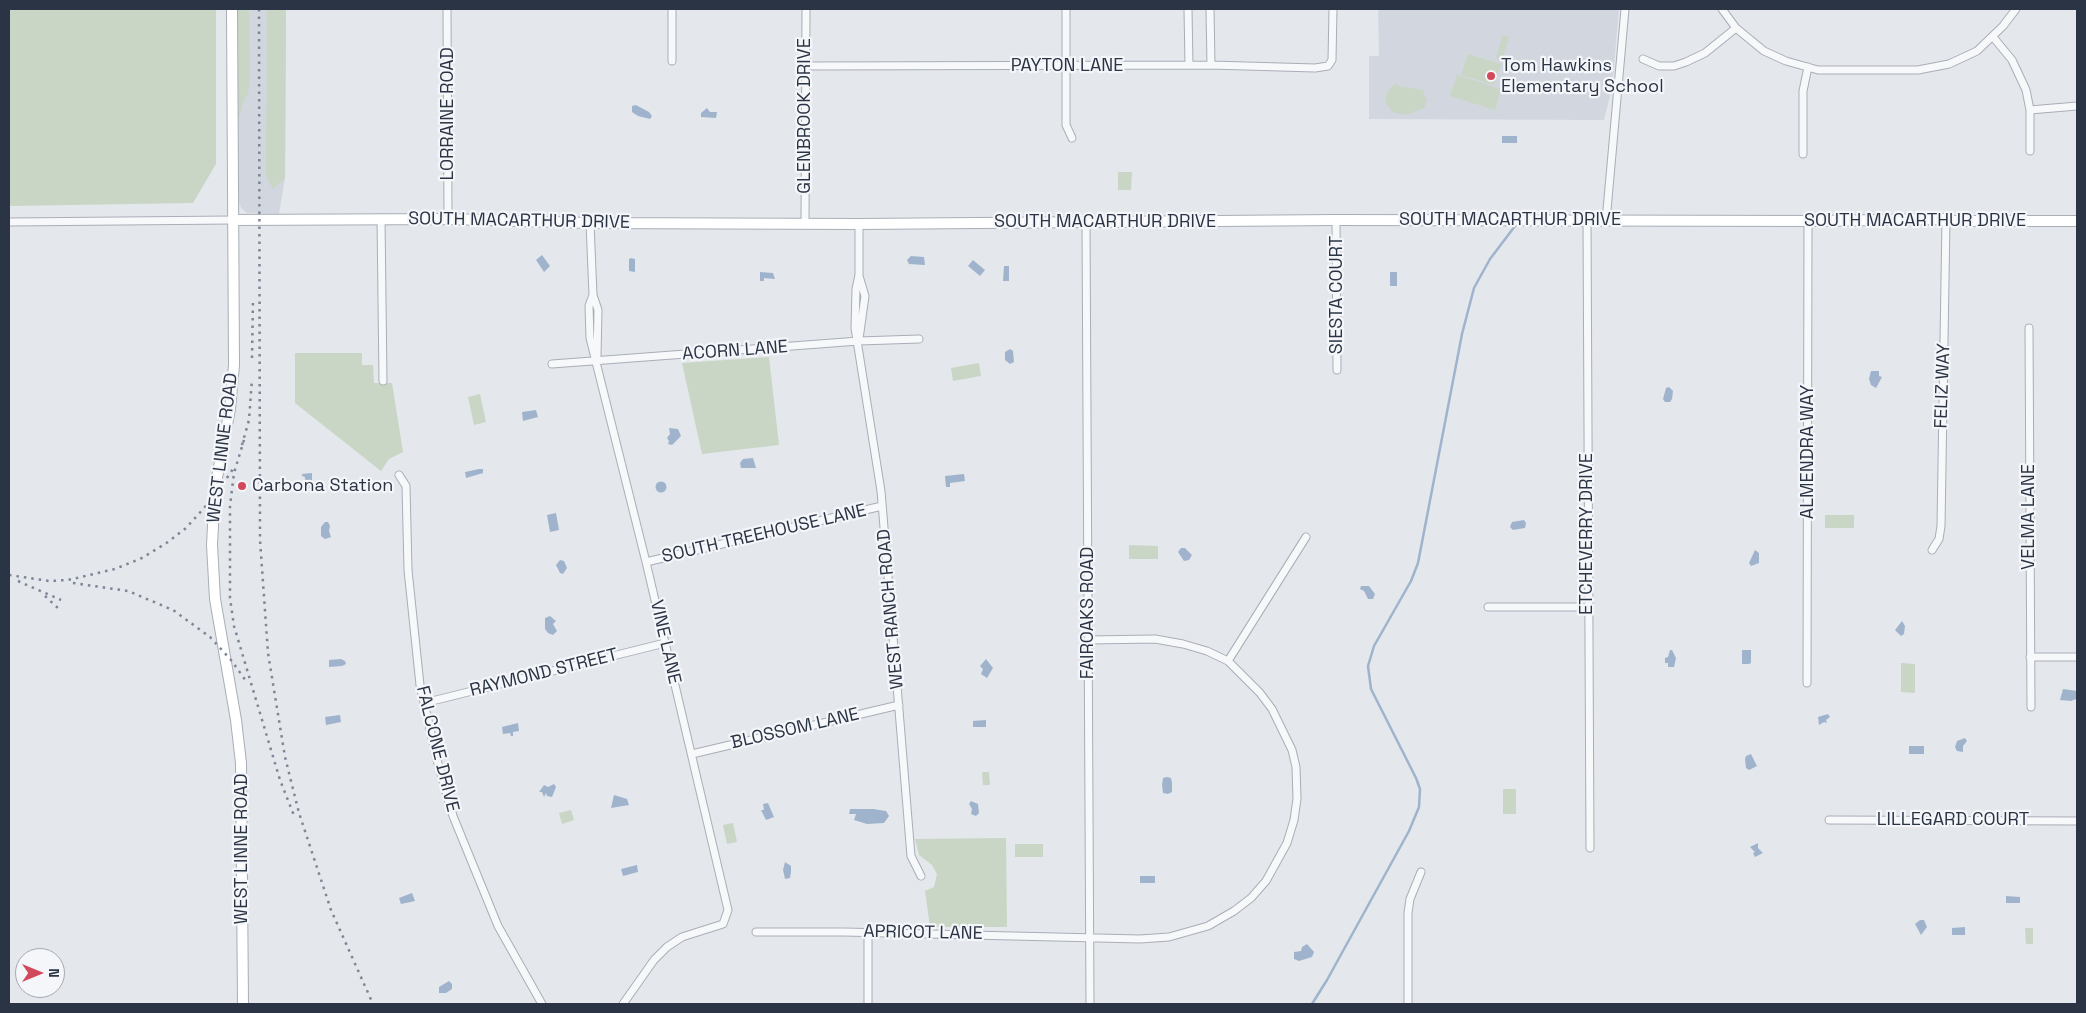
<!DOCTYPE html>
<style>
body{margin:0}
#map{position:relative;width:2086px;height:1013px;overflow:hidden;background:#e4e7ec;font-family:"Space Grotesk",sans-serif}
canvas{display:block}
.frame{position:absolute;inset:0;border:10px solid #2b3445;pointer-events:none}
.north{position:absolute;left:15px;top:948px;width:50px;height:50px;box-sizing:border-box;background:#f4f6f9;border:1px solid #a4a8b1;border-radius:50%;rotate:90deg;font-size:14px;font-weight:700;line-height:20px;text-align:center;color:#2b3445}
.north::after{content:'';display:block;margin:auto;width:18px;height:22px;background:#d1495b;clip-path:polygon(50% 0,100% 100%,50% 72%,0 100%)}
</style>
<div id="map">
<canvas width="2086" height="1013"></canvas>
<div class="frame"></div>
<div class="north">N</div>
</div>
<script>
const g = document.querySelector('canvas').getContext('2d');
g.lineJoin = 'round';
function fill(path, color) {
  g.fillStyle = color;
  g.fill(path, 'evenodd');
}
function poly(rows) {
  const path = new Path2D();
  for (const r of rows) {
    if (r.length === 3) {
      path.moveTo(r[0] + r[2], r[1]);
      path.arc(r[0], r[1], r[2], 0, 2 * Math.PI);
      continue;
    }
    path.moveTo(r[0], r[1]);
    for (let i = 2; i < r.length; i += 2) path.lineTo(r[i], r[i + 1]);
  }
  return path;
}
function stroke(path, color, width, dash) {
  g.strokeStyle = color;
  g.lineWidth = width;
  g.lineCap = dash ? 'butt' : 'round';
  g.setLineDash(dash || []);
  g.stroke(path);
}
function write(font, color, halo, rows, align = 'center') {
  g.font = font + ' "Space Grotesk",sans-serif';
  g.lineWidth = 4.5;
  g.setLineDash([]);
  g.textBaseline = 'middle';
  g.strokeStyle = halo;
  g.fillStyle = color;
  for (const [text, x, y, turn = 0] of rows) {
    g.save();
    g.translate(x, y);
    g.rotate((+turn || 0) * Math.PI / 180);
    g.textAlign = isNaN(turn) ? turn : align;
    if (halo) g.strokeText(text, 0, 0);
    g.fillText(text, 0, 0);
    g.restore();
  }
}
fill(poly([
 [236,9,286,9,285,178,279,214,247,213,241,208,237,195],
 [1378,9,1619,9,1612,88,1604,120,1369,119,1369,56,1379,56]
]), '#d2d6de');
fill(poly([
 [9,9,216,9,216,164,193,203,9,206],
 [236,9,249,9,250,79,248,94,243,102,240,116,236,121],
 [267,9,286,9,285,178,273,189,266,175],
 [1503,35,1509,37,1502,60,1496,58],
 [1468,54,1501,64,1494,85,1461,75],
 [1457,75,1501,89,1495,110,1450,96],
 [1398,83,1398,86,1424,90,1423,93,1427,100,1424,108,1406,115,1392,112,1386,103,1386,94,1392,86],
 [1118,172,1132,172,1131,190,1118,190],
 [295,353,362,353,362,365,373,365,374,383,392,383,403,452,389,459,381,471,295,403],
 [769,357,779,445,702,454,682,363],
 [979,363,981,376,953,381,951,368],
 [480,394,486,422,474,425,468,397],
 [1825,515,1854,515,1854,528,1825,528],
 [1129,545,1158,546,1158,559,1129,559],
 [1901,663,1915,664,1915,693,1901,692],
 [982,772,989,772,990,785,983,785],
 [1503,789,1516,789,1516,814,1503,814],
 [571,810,574,820,562,824,559,813],
 [733,823,737,842,727,844,723,825],
 [1006,838,1007,927,930,927,925,891,934,887,937,874,932,865,919,855,915,839],
 [1015,844,1043,844,1043,857,1015,857],
 [2025,928,2033,928,2033,944,2026,944]
]), '#c9d6c5');
fill(poly([
 [636,105,649,112,652,116,650,119,638,116,632,112,632,106],
 [707,108,710,112,717,112,716,118,701,117,701,113],
 [1502,136,1517,136,1517,143,1502,143],
 [542,255,550,266,544,272,536,260],
 [911,256,924,257,925,265,909,264,907,260],
 [631,258,635,259,635,272,629,271,629,259],
 [973,260,985,270,980,276,968,266],
 [1004,266,1009,266,1009,281,1003,281],
 [760,272,773,273,775,279,764,278,764,281,760,281],
 [1390,272,1397,272,1397,286,1390,286],
 [1010,349,1013,351,1014,362,1010,364,1005,360,1005,352],
 [1871,371,1879,371,1879,376,1882,377,1876,388,1871,385,1869,379],
 [1669,387,1673,391,1672,399,1670,402,1665,402,1663,399,1666,388],
 [536,410,538,417,523,421,522,412],
 [669,428,678,429,681,436,672,445,668,444,669,441,667,438,670,434],
 [753,458,756,468,741,468,740,463,743,459],
 [479,469,483,469,483,473,466,478,465,472],
 [312,473,312,488,304,490,305,477,302,476,302,474],
 [964,474,965,481,950,483,950,487,946,487,945,476],
 [661,487,5.5],
 [556,513,559,530,550,532,547,515],
 [1524,520,1526,523,1525,528,1513,530,1510,527,1512,522],
 [325,522,328,522,330,526,329,531,331,537,325,539,321,536,321,527],
 [1181,548,1185,548,1192,555,1189,560,1184,561,1178,552],
 [1755,550,1759,553,1759,563,1751,566,1749,563],
 [560,560,564,561,567,568,563,574,560,573,556,565],
 [1361,586,1369,586,1375,594,1373,599,1368,599,1364,591,1360,589],
 [550,616,556,621,553,624,557,631,553,635,548,633,545,629,545,618],
 [1902,621,1905,626,1904,634,1901,636,1895,630],
 [1670,650,1672,650,1676,658,1674,667,1668,667,1668,663,1665,663,1665,658,1668,657],
 [1742,650,1751,650,1751,663,1749,664,1742,664],
 [341,659,345,661,346,664,342,666,329,667,329,660],
 [986,659,993,668,987,678,981,674,983,669,980,666],
 [2063,689,2077,691,2076,699,2071,701,2060,700],
 [1828,714,1830,717,1826,720,1827,723,1824,722,1819,725,1818,717],
 [340,715,341,722,326,725,325,717],
 [986,720,986,727,973,727,973,721],
 [518,723,519,731,513,732,513,736,511,736,510,733,503,734,502,727],
 [1965,738,1967,741,1963,746,1963,752,1957,751,1955,747,1957,741],
 [1909,746,1924,746,1924,754,1909,754],
 [1751,754,1757,766,1749,770,1746,768,1745,759,1746,756],
 [1167,777,1171,778,1172,783,1172,792,1168,794,1163,793,1162,785,1163,778],
 [554,784,556,787,552,797,547,796,546,793,544,797,542,792,539,792,544,785,548,787],
 [614,795,627,799,629,805,611,808],
 [971,801,978,804,979,813,976,816,971,814,972,809,969,804],
 [768,803,774,817,766,820,761,810,764,810,763,804],
 [850,809,873,809,886,811,889,816,884,823,867,824,854,820,856,814,849,814],
 [1758,843,1758,848,1763,853,1755,857,1753,853,1755,852,1750,847],
 [785,862,791,866,791,872,790,878,785,879,783,870],
 [637,865,638,872,623,876,621,869],
 [1140,876,1155,876,1155,883,1140,883],
 [412,893,415,901,401,904,399,898],
 [2006,896,2020,897,2020,903,2006,903],
 [1920,920,1924,920,1927,927,1921,935,1915,924],
 [1965,927,1965,935,1952,935,1952,928],
 [1307,944,1314,952,1312,957,1299,961,1294,959,1294,952,1301,951,1302,947],
 [449,981,452,984,452,989,446,993,439,993,439,987]
]), '#9fb4cc');
stroke(poly([
 [1312,1004,1327,980,1409,831,1419,807,1420,789,1416,778,1371,689,1368,666,1374,646,1411,581,1418,563,1462,334,1474,288,1490,259,1515,226]
]), '#9fb4cc', 2.5);
const street = poly([
 [447,9,448,219],
 [1066,9,1066,125,1072,138],
 [1188,9,1189,65],
 [1210,9,1211,65],
 [1722,9,1736,28,1764,51,1786,61,1818,70,1918,70,1949,64,1977,51,2003,26,2016,9],
 [1993,37,2012,60,2026,90,2030,110,2030,151],
 [1643,59,1659,66,1674,66,1686,62,1705,53,1736,28],
 [672,61,672,9],
 [806,66,1211,65,1315,68,1328,66,1332,60,1333,9],
 [2030,110,2077,106],
 [1803,154,1803,91,1808,67],
 [381,218,383,381],
 [1336,220,1337,370],
 [1587,221,1590,848],
 [1606,221,1625,9],
 [9,222,233,220],
 [1086,222,1090,1004],
 [590,223,593,295,598,310,597,356],
 [805,223,806,9],
 [859,224,859,275,856,289,855,328,881,491,911,856,921,876],
 [859,276,865,296,859,339],
 [593,295,589,306,590,338,646,562,728,910,723,924,682,937,667,947,654,960,623,1004],
 [2029,328,2031,707],
 [552,364,859,341,919,339],
 [399,475,406,486,408,570,420,685,437,760,453,816,498,926,542,1004],
 [1932,550,1939,539,1941,526,1946,219],
 [646,562,882,506],
 [1488,607,1588,607],
 [2030,657,2077,657],
 [1228,661,1306,537],
 [1807,683,1808,221],
 [424,703,665,643],
 [692,754,899,705],
 [1829,820,2077,821],
 [756,932,844,932,1140,939,1169,937,1208,926,1234,911,1251,898,1266,881,1287,843,1294,820,1297,799,1296,767,1292,750,1272,709,1260,693,1228,661,1207,651,1183,644,1155,639,1088,640],
 [868,1004,868,932],
 [1408,1004,1408,913,1410,899,1421,872]
]);
const secondary = poly([
 [232,9,234,365,230,409,215,488,212,545,215,599,236,720,241,763,243,1004],
 [233,220,448,219,590,223,859,224,1336,220,1817,221,1946,219,1954,221,2077,221]
]);
stroke(street, '#a9aeb7', 9);
stroke(secondary, '#a9aeb7', 12);
stroke(street, '#f7f8fa', 7);
stroke(secondary, '#fff', 10);
stroke(poly([
 [259,9,260,540,268,653,285,757,299,813,331,910,373,1004],
 [252,358,253,298],
 [244,440,234,473,230,506,230,598,234,626,280,780,295,818],
 [242,445,249,420,252,379],
 [9,575,49,581,68,580,115,569,142,558,168,542,186,528,214,497,233,469],
 [18,581,61,600],
 [73,583,128,591,173,610,210,637,231,660,246,681],
 [45,596,60,610]
]), '#7d8696', 2.5, [2.5, 5]);
for (const [x, y, r, color] of [
 [1491,76,5,"#d1495b"],
 [242,486,5,"#d1495b"]
]) {
  const dot = new Path2D();
  dot.arc(x, y, r, 0, 2 * Math.PI);
  g.fillStyle = color;
  g.fill(dot);
  stroke(dot, '#f4f6f9', 2);
}
write('18px', '#2b3445', '#f4f6f9', [
 ["PAYTON LANE",1067,66],
 ["LORRAINE ROAD",448,114,-90],
 ["GLENBROOK DRIVE",805,116,-90],
 ["SOUTH MACARTHUR DRIVE",1510,220],
 ["SOUTH MACARTHUR DRIVE",519,221,1],
 ["SOUTH MACARTHUR DRIVE",1915,221],
 ["SOUTH MACARTHUR DRIVE",1105,222],
 ["SIESTA COURT",1337,295,-90],
 ["ACORN LANE",735,351,-4],
 ["FELIZ WAY",1943,386,-88],
 ["WEST LINNE ROAD",223,448,-83],
 ["ALMENDRA WAY",1808,452,-90],
 ["VELMA LANE",2029,517,-90],
 ["SOUTH TREEHOUSE LANE",764,534,-13],
 ["ETCHEVERRY DRIVE",1587,534,-90],
 ["WEST RANCH ROAD",891,609,-95],
 ["FAIROAKS ROAD",1088,613,-90],
 ["VINE LANE",665,642,77],
 ["RAYMOND STREET",544,673,-14],
 ["BLOSSOM LANE",795,729,-13],
 ["FALCONE DRIVE",437,749,76],
 ["LILLEGARD COURT",1953,820],
 ["WEST LINNE ROAD",242,849,-90],
 ["APRICOT LANE",923,933,1]
]);
write('18px', '#2b3445', '#f4f6f9', [
 ["Tom Hawkins",1501,66],
 ["Elementary School",1501,87],
 ["Carbona Station",252,486]
], 'left');
</script>
